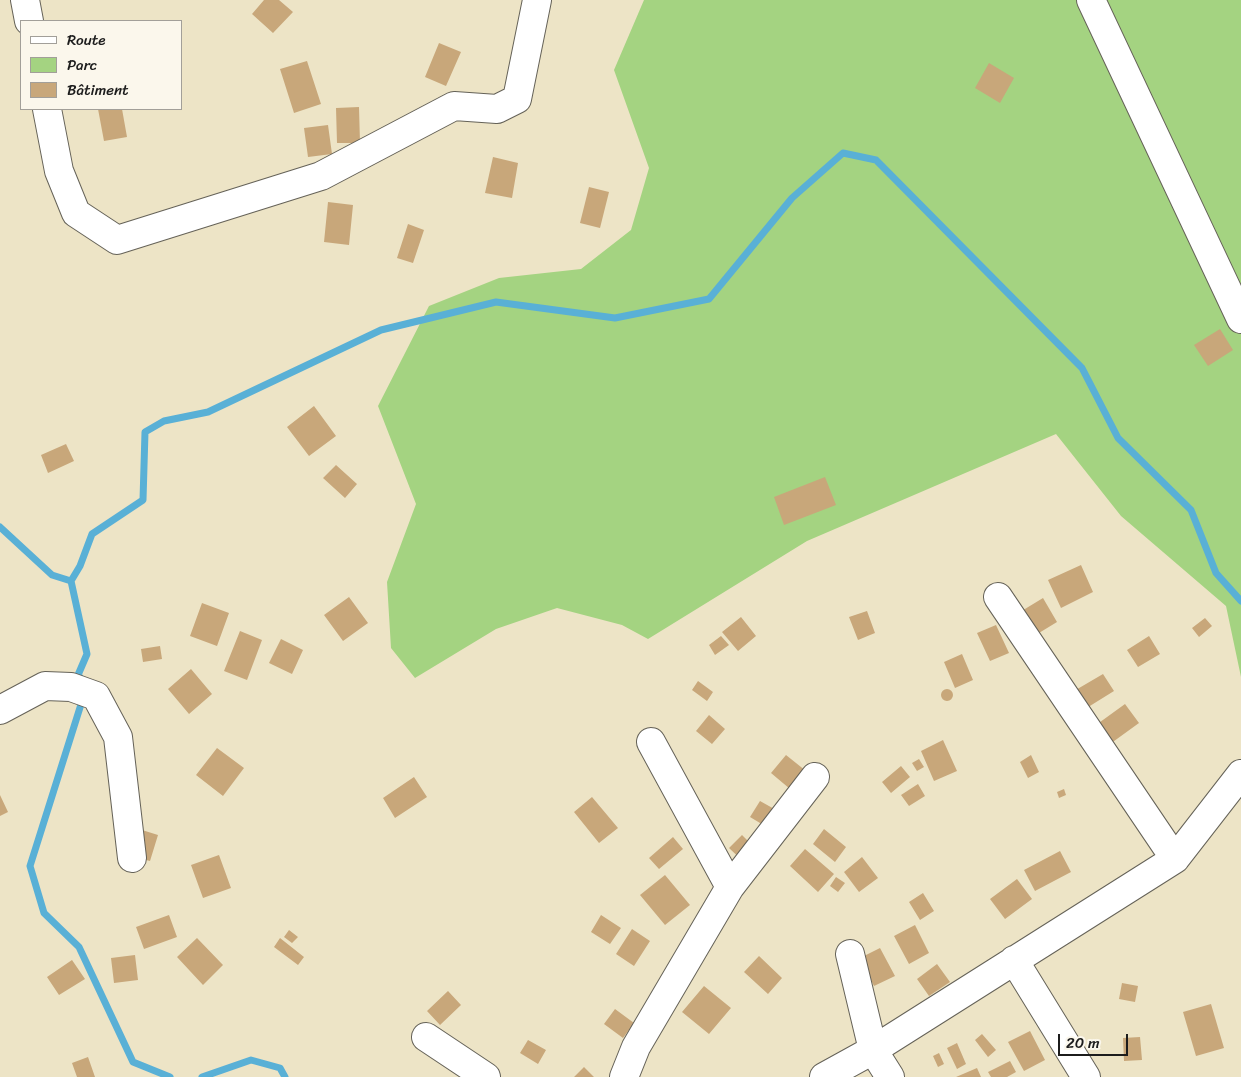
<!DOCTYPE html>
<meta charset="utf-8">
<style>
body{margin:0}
#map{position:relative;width:1241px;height:1077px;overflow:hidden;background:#ede4c6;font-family:Sriracha,sans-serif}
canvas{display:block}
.legend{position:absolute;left:20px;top:20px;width:162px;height:90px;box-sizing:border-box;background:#fbf7ec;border:1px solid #a29f99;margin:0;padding:6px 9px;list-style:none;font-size:15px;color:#1c1c1c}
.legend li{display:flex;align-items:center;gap:10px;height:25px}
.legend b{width:25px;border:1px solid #a29f99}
.scale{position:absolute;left:1058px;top:1034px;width:70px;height:22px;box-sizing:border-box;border:2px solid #1c1c1c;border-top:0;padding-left:6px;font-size:15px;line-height:18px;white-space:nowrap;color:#1c1c1c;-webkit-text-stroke:4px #fbf7ec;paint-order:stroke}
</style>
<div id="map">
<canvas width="1241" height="1077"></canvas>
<ul class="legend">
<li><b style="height:6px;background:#fff"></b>Route</li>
<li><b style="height:14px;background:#a4d381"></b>Parc</li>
<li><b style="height:14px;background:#c8a77a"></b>Bâtiment</li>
</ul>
<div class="scale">20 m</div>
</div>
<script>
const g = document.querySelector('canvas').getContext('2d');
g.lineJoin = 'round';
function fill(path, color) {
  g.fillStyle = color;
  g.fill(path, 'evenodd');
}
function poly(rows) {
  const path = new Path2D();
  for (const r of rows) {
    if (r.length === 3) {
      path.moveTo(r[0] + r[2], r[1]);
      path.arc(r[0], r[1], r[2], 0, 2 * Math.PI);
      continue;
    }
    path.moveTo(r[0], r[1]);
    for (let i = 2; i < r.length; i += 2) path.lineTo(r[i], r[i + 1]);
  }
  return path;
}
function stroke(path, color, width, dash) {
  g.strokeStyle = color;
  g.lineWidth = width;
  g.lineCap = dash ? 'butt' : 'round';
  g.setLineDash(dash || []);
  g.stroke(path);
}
fill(poly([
 [644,0,1241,0,1241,677,1226,606,1121,516,1056,434,807,541,648,639,622,625,557,608,496,629,415,678,391,648,387,582,416,504,378,406,429,306,499,278,581,269,631,230,649,168,614,70]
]), '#a4d381');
stroke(poly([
 [0,527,52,575,71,581,80,566,92,534,143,500,145,432,164,421,208,412,381,330,496,302,615,318,709,299,792,198,843,153,876,160,1082,368,1118,438,1191,510,1216,573,1241,601],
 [71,581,87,654,78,675,83,681],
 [83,698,30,866,44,913,79,947,133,1062,170,1077],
 [202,1077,251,1060,280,1068,285,1077]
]), '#59b0d6', 7);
fill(poly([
 [264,0,279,0,293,12,273,33,252,14],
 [439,43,461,52,446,86,425,77],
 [307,61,321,104,294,113,280,69],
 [989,63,1014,78,1000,103,975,88],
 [359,107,360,143,337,143,336,108],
 [98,109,122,109,127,137,104,141],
 [328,125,332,154,308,157,304,128],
 [493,157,518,163,512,198,485,193],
 [589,187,609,192,600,228,580,223],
 [328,202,353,205,349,245,324,242],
 [408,224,424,230,413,263,397,258],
 [1220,329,1233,350,1208,366,1194,345],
 [314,406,336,436,309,456,287,427],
 [66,444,74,461,48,473,41,455],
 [336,465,357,484,345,498,323,478],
 [825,477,836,505,784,525,774,497],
 [1081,565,1093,592,1061,608,1048,580],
 [349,597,368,623,343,641,324,615],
 [1043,598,1057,622,1034,636,1020,612],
 [202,603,229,613,217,646,190,636],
 [867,611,875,633,858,640,849,617],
 [741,617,756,636,738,651,722,632],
 [1205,618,1212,626,1199,637,1192,628],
 [996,625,1009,653,990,661,977,633],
 [240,631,262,640,247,680,224,671],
 [721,636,729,645,715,655,709,645],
 [1149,636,1160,654,1138,667,1127,650],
 [281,639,303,650,292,674,269,663],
 [160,646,162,659,143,662,141,649],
 [962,654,973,680,955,688,944,662],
 [191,669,212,694,189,714,168,689],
 [1103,674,1114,691,1085,709,1074,691],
 [698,681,713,692,707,701,692,690],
 [947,695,6],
 [1125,704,1139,723,1110,744,1096,725],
 [709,715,725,729,712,744,696,731],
 [943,740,957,771,934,781,921,751],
 [217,748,244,768,223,796,196,775],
 [786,755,811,775,796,794,771,773],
 [1031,755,1039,772,1028,778,1020,762],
 [919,759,924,767,917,771,912,763],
 [901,766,910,777,891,793,882,782],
 [414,777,427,797,395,818,383,798],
 [918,784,925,796,909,806,901,795],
 [1064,789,1066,795,1059,798,1057,792],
 [0,795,8,812,0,816],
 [592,797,618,828,599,843,574,812],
 [760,801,785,815,775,832,750,817],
 [824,829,846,847,835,862,813,844],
 [142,830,158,835,150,861,134,857],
 [742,835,759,852,747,865,729,848],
 [673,837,683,849,659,869,649,858],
 [805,849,834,874,818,892,790,866],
 [1060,851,1071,872,1035,891,1024,870],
 [219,855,231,888,203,898,191,865],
 [862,857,878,878,859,892,844,872],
 [665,875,690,905,665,925,640,895],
 [836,877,845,883,838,892,830,886],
 [1017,879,1032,899,1005,919,990,899],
 [923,893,934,911,920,920,909,902],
 [169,915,177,937,144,949,136,927],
 [601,915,621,928,610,944,591,932],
 [915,925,929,953,909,964,894,936],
 [632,929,650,941,634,966,616,954],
 [289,930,298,937,292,943,284,937],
 [197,938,223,965,203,985,177,957],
 [280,938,304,957,298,965,274,947],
 [880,948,895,976,874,986,860,958],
 [135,955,138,980,114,983,111,958],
 [759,956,782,978,768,994,744,972],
 [72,960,85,979,59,995,47,977],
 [937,964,950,982,929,996,917,979],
 [1122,983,1138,986,1135,1002,1119,999],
 [704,986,731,1008,709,1034,682,1012],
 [448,991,461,1005,440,1025,427,1011],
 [1211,1004,1224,1048,1196,1056,1183,1012],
 [615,1009,634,1023,623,1038,604,1024],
 [1030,1031,1045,1060,1024,1071,1008,1042],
 [982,1034,996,1050,988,1057,975,1040],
 [1140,1037,1142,1060,1124,1061,1123,1038],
 [528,1040,546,1050,538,1064,520,1053],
 [957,1043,966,1064,957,1069,947,1048],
 [939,1053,944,1064,938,1067,933,1056],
 [88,1057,95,1077,77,1077,72,1063],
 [1010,1061,1016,1072,1007,1077,991,1077,988,1072],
 [584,1067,594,1077,574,1077],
 [977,1068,981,1077,956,1077]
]), '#c8a77a');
const minor = poly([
 [25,0,29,21],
 [1091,0,1241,319],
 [47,109,59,171,76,213,117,240,321,176,454,106,497,109,517,99,537,0],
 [998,597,1175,859],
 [0,710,45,686,71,687,96,696,118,737,132,858],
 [651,742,730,887],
 [850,954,873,1050,890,1077],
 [1014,960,1086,1077],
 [426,1037,486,1077],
 [624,1077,636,1047,730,887,815,777],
 [824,1077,873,1050,1175,859,1241,774]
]);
stroke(minor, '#656258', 30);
stroke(minor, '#fff', 28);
</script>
